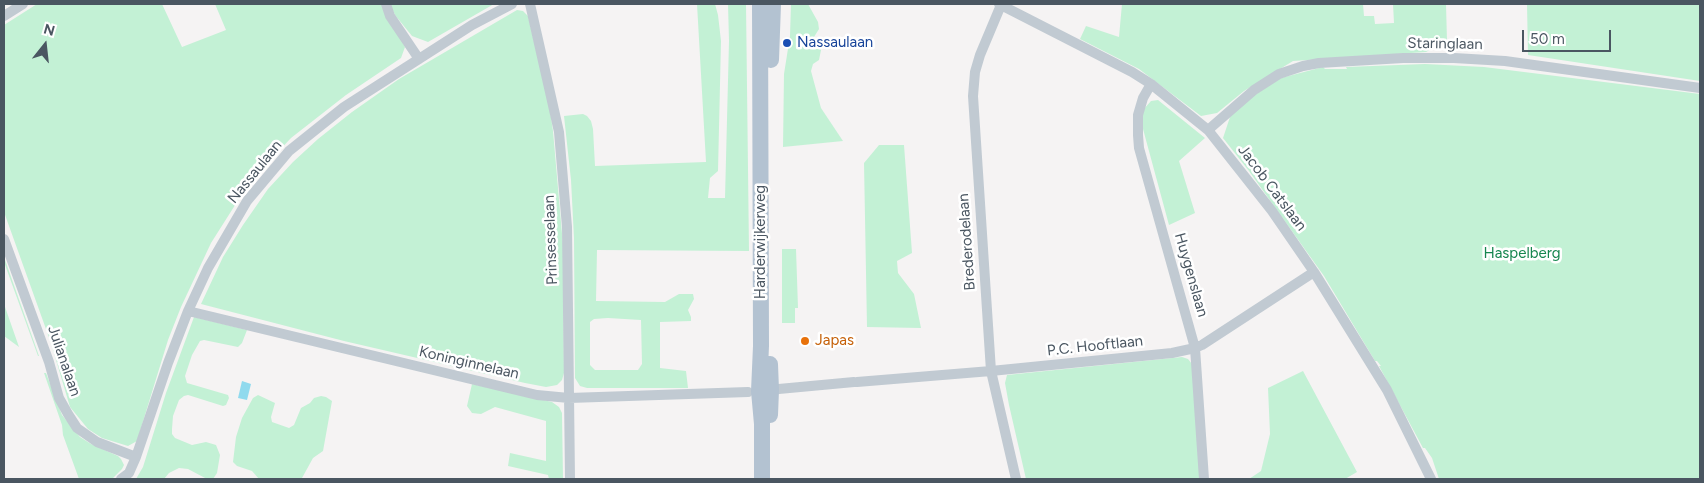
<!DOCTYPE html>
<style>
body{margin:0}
#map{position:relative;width:1704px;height:483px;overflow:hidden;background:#f5f3f3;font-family:Figtree,sans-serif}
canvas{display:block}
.frame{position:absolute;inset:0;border:5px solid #4a5661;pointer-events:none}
.north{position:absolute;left:20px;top:20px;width:50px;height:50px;-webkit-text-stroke:4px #fff;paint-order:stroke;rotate:16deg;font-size:14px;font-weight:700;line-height:20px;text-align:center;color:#4a5661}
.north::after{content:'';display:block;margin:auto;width:18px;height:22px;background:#4a5661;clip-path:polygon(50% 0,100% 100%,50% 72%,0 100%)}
.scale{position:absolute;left:1522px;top:30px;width:89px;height:22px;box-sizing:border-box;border:2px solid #4a5661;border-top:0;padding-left:6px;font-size:15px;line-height:18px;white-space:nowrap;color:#4a5661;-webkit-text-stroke:4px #fff;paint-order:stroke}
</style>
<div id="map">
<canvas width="1704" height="483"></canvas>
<div class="frame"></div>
<div class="north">N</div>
<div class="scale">50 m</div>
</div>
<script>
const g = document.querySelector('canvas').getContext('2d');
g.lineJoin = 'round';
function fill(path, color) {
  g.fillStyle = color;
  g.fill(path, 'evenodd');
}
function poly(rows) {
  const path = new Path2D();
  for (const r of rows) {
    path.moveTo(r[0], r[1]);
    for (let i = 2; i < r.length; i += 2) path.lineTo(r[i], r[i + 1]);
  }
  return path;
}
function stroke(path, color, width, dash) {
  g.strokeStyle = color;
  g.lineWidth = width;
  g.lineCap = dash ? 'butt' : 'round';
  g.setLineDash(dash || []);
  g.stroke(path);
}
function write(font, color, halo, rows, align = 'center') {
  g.font = font + ' Figtree,sans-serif';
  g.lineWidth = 5;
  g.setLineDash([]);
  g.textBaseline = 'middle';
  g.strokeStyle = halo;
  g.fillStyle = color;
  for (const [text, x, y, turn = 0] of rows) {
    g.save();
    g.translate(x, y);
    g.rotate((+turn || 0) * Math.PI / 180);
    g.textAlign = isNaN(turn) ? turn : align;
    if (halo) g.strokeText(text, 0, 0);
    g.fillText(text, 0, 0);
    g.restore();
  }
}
fill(poly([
 [37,4,162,4,182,47,226,30,215,4,382,4,405,47,401,58,346,95,291,138,261,170,244,191,211,243,181,307,168,340,137,441,128,446,102,438,88,429,70,407,51,343,4,212,4,25],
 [390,4,494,4,428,42,412,36,395,15],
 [697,4,715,4,718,15,721,41,718,171,710,178,708,198,725,198,729,41,728,4,746,4,749,251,597,250,596,301,665,302,679,294,693,294,694,299,688,310,691,317,691,321,660,322,660,368,686,371,688,388,587,388,580,386,575,378,574,238,571,180,564,116,583,114,587,116,591,121,593,129,595,166,706,162],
 [608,318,641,320,642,364,638,370,595,370,590,365,590,322,594,319],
 [791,4,808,4,818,22,819,29,814,37,821,50,819,60,813,64,811,71,821,108,843,141,783,147,784,74,790,36],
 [1122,4,1363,4,1364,16,1374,16,1375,24,1394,23,1393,4,1446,4,1447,41,1426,52,1293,61,1244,91,1217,113,1201,116,1139,69,1080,39,1086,26,1119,37],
 [1527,4,1700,4,1700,81,1528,55],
 [517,10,523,11,528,16,550,110,553,131,563,245,564,373,562,380,557,385,546,387,525,383,344,341,201,304,223,257,243,225,268,189,293,162,318,139,352,112,399,79],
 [1425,64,1484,67,1700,94,1700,479,1439,479,1432,458,1425,448,1423,448,1379,366,1381,366,1377,361,1375,361,1324,276,1249,171,1223,138,1230,117,1245,101,1281,78,1323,67,1325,69,1347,69,1346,67],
 [1158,100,1205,138,1179,161,1195,213,1169,225,1143,129,1143,110,1151,101],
 [879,145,904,145,912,253,897,261,898,273,914,294,921,328,867,327,864,163],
 [782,249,796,249,798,308,795,308,795,323,782,323],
 [4,257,39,356,38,356,4,262],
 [4,304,19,347,4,336],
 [194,317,247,330,242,343,238,347,204,340,200,341,192,355,185,376,187,383,228,395,229,398,226,405,223,406,188,395,184,396,179,400,173,416,172,429,172,434,175,438,192,445,206,442,216,445,220,455,217,473,213,479,207,479,188,469,179,468,169,473,164,479,136,479,143,467,166,393],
 [1182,357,1188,359,1192,364,1200,479,1026,479,1009,405,1005,383,1007,375],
 [1303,371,1357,472,1345,479,1249,479,1261,471,1270,434,1268,388],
 [44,373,46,373,62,415,80,437,91,444,118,456,121,459,124,465,122,469,113,478,79,479,63,435,62,425],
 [472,384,552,402,559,407,562,413,563,479,549,479,548,475,508,466,510,453,546,461,546,421,495,407,481,414,472,413,467,406],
 [258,395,275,403,271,417,272,422,289,428,294,425,301,408,310,403,314,398,321,396,326,397,332,401,323,451,313,458,302,478,299,479,259,479,252,471,237,466,233,462,236,437,242,418,253,398]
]), '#c3f1d5');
fill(poly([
 [242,381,251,384,247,400,238,398]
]), '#90daee');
stroke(poly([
 [386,4,390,16,419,59],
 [530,4,559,132,567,227,570,479],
 [999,4,1132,72,1151,84,1208,130,1272,211,1314,272,1387,390,1431,479],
 [1001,5,980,55,975,72,973,96,991,371,1016,479],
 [4,16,23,4],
 [1151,84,1143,98,1138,115,1138,135,1139,148,1195,348,1204,479],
 [1208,130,1254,90,1279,74,1303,66,1319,63,1403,58,1454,58,1505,61,1700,88],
 [4,239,49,362,59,398,68,414,77,428,97,442,136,457],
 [188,311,537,395,569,398,748,392],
 [857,382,991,371,1172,353,1195,348,1202,345,1314,272],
 [768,390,854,382],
 [121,479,129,473,136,457,168,363,188,311,208,268,247,201,289,151,344,107,472,25,512,4]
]), '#c1cad2', 10);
stroke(poly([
 [760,4,761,346,759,391,762,424,762,479],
 [771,60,773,4],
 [770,364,771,390,770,415]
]), '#b3c2d1', 16);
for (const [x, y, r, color] of [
 [787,43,5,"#1a4fb4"],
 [805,341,5,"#e8710a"]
]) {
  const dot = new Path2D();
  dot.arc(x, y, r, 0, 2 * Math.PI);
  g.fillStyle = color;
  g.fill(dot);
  stroke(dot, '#fff', 2);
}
write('15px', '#164399', '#fff', [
 ["Nassaulaan",797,43]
], 'left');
write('15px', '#4a5661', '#fff', [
 ["Staringlaan",1445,44,1],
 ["Nassaulaan",255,172,-51],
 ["Jacob Catslaan",1272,188,53],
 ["Prinsesselaan",551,240,-92],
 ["Harderwijkerweg",761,242,-90],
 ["Brederodelaan",967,242,-94],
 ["Huygenslaan",1191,275,74],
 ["P.C. Hooftlaan",1095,346,-6],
 ["Julianalaan",64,361,71],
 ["Koninginnelaan",469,363,13]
]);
write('15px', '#17864f', '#fff', [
 ["Haspelberg",1522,254]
]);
write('15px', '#c56008', '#fff', [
 ["Japas",815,341]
], 'left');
</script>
